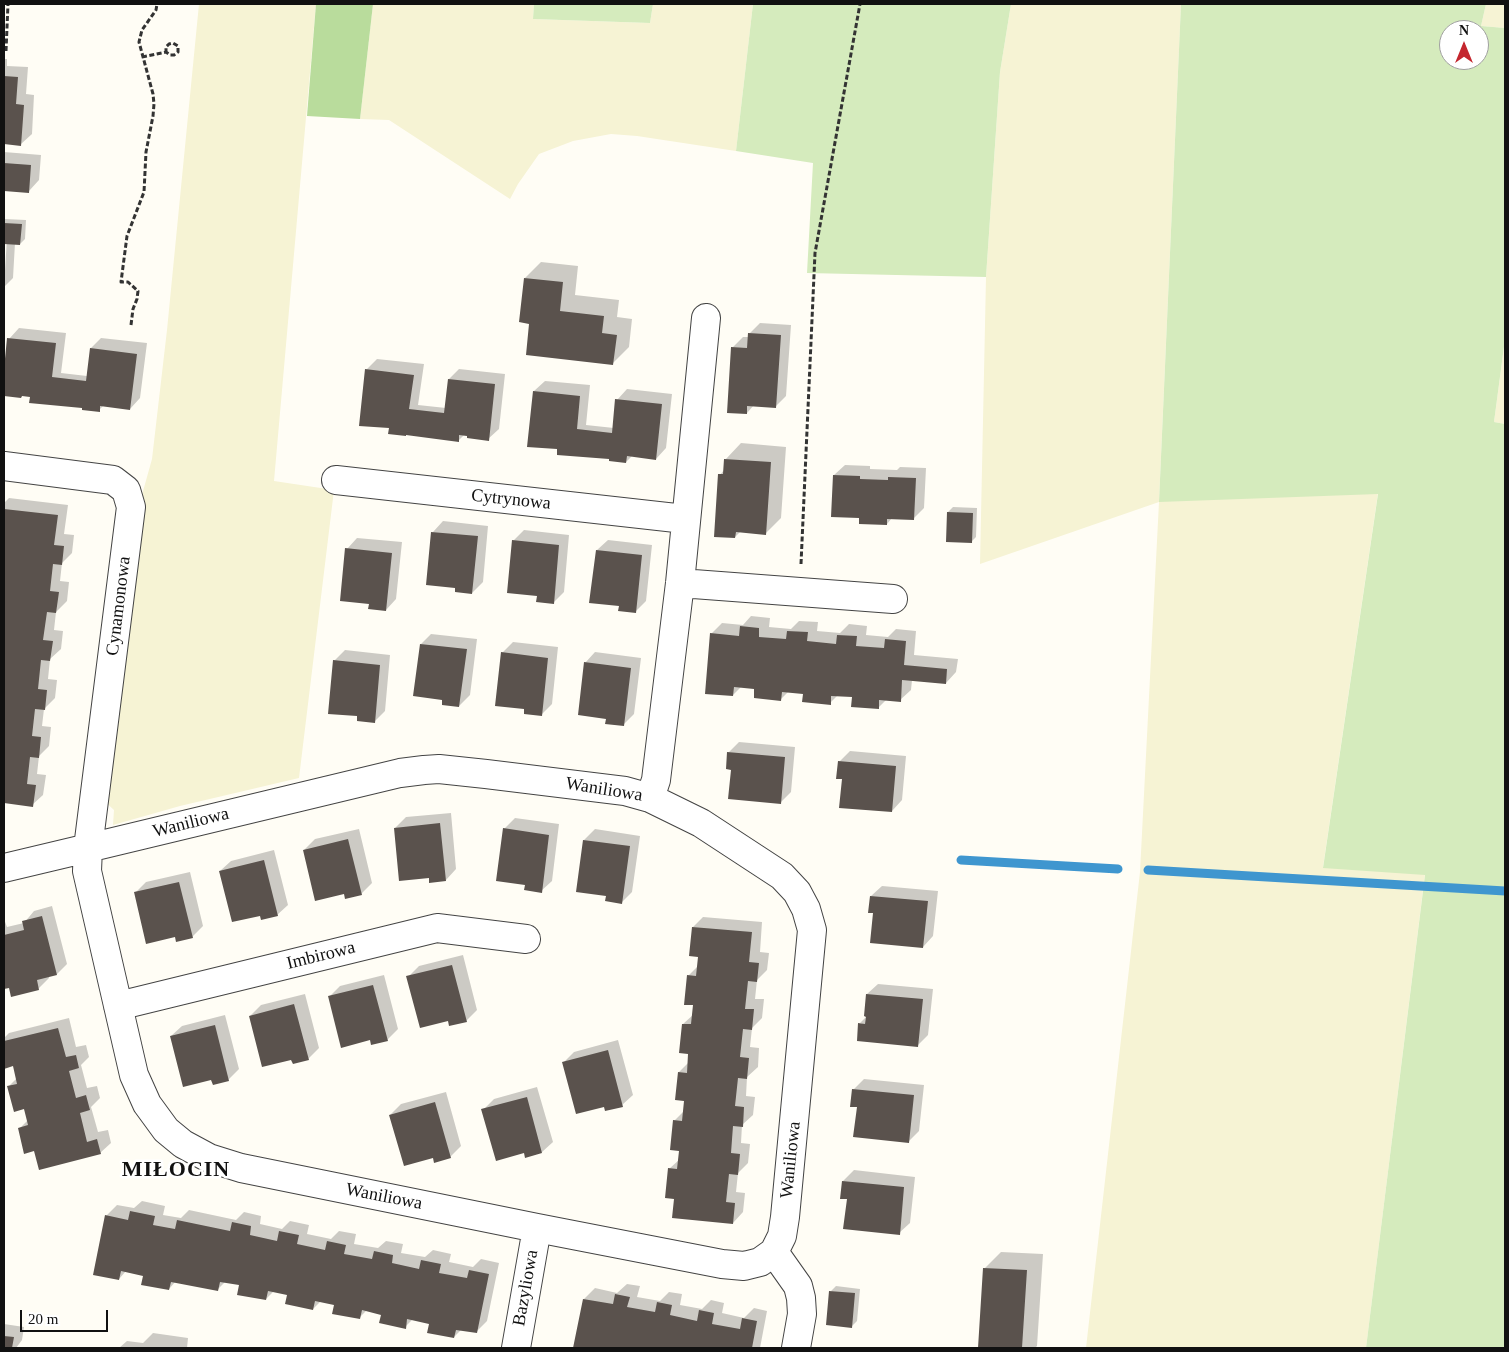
<!DOCTYPE html>
<meta charset="utf-8">
<style>
body{margin:0}
#map{position:relative;width:1509px;height:1352px;overflow:hidden;background:#fffdf5;font-family:Georgia,serif}
canvas{display:block}
.frame{position:absolute;inset:0;border:5px solid #111;pointer-events:none}
.north{position:absolute;left:1439px;top:20px;width:50px;height:50px;box-sizing:border-box;background:#fff;border:1px solid #a0a0a0;border-radius:50%;rotate:0deg;font-size:14px;font-weight:700;line-height:20px;text-align:center;color:#111}
.north::after{content:'';display:block;margin:auto;width:18px;height:22px;background:#c4262e;clip-path:polygon(50% 0,100% 100%,50% 72%,0 100%)}
.scale{position:absolute;left:20px;top:1310px;width:88px;height:22px;box-sizing:border-box;border:2px solid #111;border-top:0;padding-left:6px;font-size:15px;line-height:18px;white-space:nowrap;color:#111;-webkit-text-stroke:4px #fff;paint-order:stroke}
</style>
<div id="map">
<canvas width="1509" height="1352"></canvas>
<div class="frame"></div>
<div class="north">N</div>
<div class="scale">20 m</div>
</div>
<script>
const g = document.querySelector('canvas').getContext('2d');
g.lineJoin = 'round';
function fill(path, color) {
  g.fillStyle = color;
  g.fill(path, 'evenodd');
}
function poly(rows) {
  const path = new Path2D();
  for (const r of rows) {
    path.moveTo(r[0], r[1]);
    for (let i = 2; i < r.length; i += 2) path.lineTo(r[i], r[i + 1]);
  }
  return path;
}
function stroke(path, color, width, dash) {
  g.strokeStyle = color;
  g.lineWidth = width;
  g.lineCap = dash ? 'butt' : 'round';
  g.setLineDash(dash || []);
  g.stroke(path);
}
function write(font, color, halo, rows, align = 'center') {
  g.font = font + ' Georgia,serif';
  g.lineWidth = 5;
  g.setLineDash([]);
  g.textBaseline = 'middle';
  g.strokeStyle = halo;
  g.fillStyle = color;
  for (const [text, x, y, turn = 0] of rows) {
    g.save();
    g.translate(x, y);
    g.rotate((+turn || 0) * Math.PI / 180);
    g.textAlign = isNaN(turn) ? turn : align;
    if (halo) g.strokeText(text, 0, 0);
    g.fillText(text, 0, 0);
    g.restore();
  }
}
fill(poly([
 [199,4,316,4,274,481,334,490,299,778,180,806,113,825,114,810,101,798,133,527,152,459,167,330],
 [373,4,534,4,533,19,650,23,653,4,753,4,736,151,637,136,611,134,573,141,539,154,518,184,510,199,389,120,360,119],
 [1011,4,1181,4,1159,501,1378,493,1323,867,1425,874,1366,1348,1086,1348,1140,872,1159,502,980,564,986,277,1000,72],
 [1486,4,1505,4,1505,28,1481,26],
 [1505,339,1505,424,1494,422]
]), '#f6f3d4');
fill(poly([
 [534,4,653,4,650,23,533,19],
 [753,4,1011,4,1000,72,986,277,807,273,813,163,736,151],
 [1181,4,1486,4,1481,26,1505,28,1505,339,1494,422,1505,424,1505,1348,1366,1348,1425,875,1323,868,1378,494,1159,502],
 [1449,30,1479,30,1479,60,1449,60]
]), '#d5ebbd');
fill(poly([
 [316,4,373,4,360,119,307,116]
]), '#b9dc9c');
fill(poly([
 [4,59,7,59,7,66,28,67,26,94,34,95,32,134,21,144,4,143],
 [4,152,41,155,39,180,29,191,4,189],
 [4,219,26,220,25,239,20,244,15,243,13,278,4,287,7,237,4,237,4,246],
 [541,262,578,266,575,295,619,300,617,317,632,319,629,347,613,363,525,278],
 [760,323,791,325,786,396,775,407,754,405,747,413,733,347,743,337,749,337,749,334],
 [19,328,66,333,61,373,87,376,91,348,101,338,147,343,140,398,130,409,104,405,99,410,23,395,21,397,4,395,4,379,9,339],
 [377,359,424,364,418,405,446,408,449,379,459,369,505,374,499,429,488,439,464,435,458,441,390,427,366,370],
 [545,381,590,385,586,425,614,428,617,400,627,389,672,394,666,448,656,459,632,456,626,462,611,456,559,448,534,391],
 [741,443,786,447,781,518,765,534,741,531,735,537,720,475,724,470,725,460],
 [845,465,870,466,870,469,897,470,900,467,926,468,924,508,913,519,892,518,887,524,860,517,834,475],
 [9,498,68,505,64,534,74,535,72,553,62,563,60,581,69,582,67,601,56,612,54,630,63,631,61,649,50,659,48,679,57,680,55,698,44,709,42,726,51,727,49,746,39,756,37,774,46,775,43,795,32,805,4,802,4,503],
 [953,507,977,508,976,537,971,542,948,512],
 [443,521,488,526,483,582,472,593,456,586,427,584,433,532],
 [524,530,569,535,564,592,554,602,538,595,513,541],
 [357,538,402,542,396,599,386,610,347,549],
 [608,540,652,545,646,601,635,612,620,605,597,550],
 [751,616,770,618,769,627,791,629,799,621,818,622,817,631,840,633,849,624,867,626,866,635,888,637,896,629,916,631,914,655,958,659,956,672,946,683,912,680,911,690,900,700,887,699,878,708,853,696,838,695,830,703,804,692,789,691,780,700,756,688,741,687,733,695,711,634,722,623,743,625],
 [431,634,477,639,470,695,459,706,444,699,421,644],
 [513,642,558,647,552,704,541,715,526,708,502,653],
 [345,650,390,655,385,711,374,722,359,715,334,661],
 [595,652,641,658,634,714,623,725,607,718,585,663],
 [739,742,795,747,791,792,780,803,732,769,728,753],
 [850,751,906,756,902,800,892,811,843,778,839,762],
 [451,813,456,869,446,880,430,876,395,828,406,817],
 [515,818,559,824,552,881,541,891,527,884,504,829],
 [359,829,372,883,361,894,345,892,304,850,315,839],
 [595,829,640,836,632,892,621,903,607,895,584,840],
 [274,850,288,905,277,915,261,914,220,871,231,861],
 [190,872,203,926,192,937,176,935,135,893,146,882],
 [882,886,938,891,933,936,923,947,871,896],
 [52,906,67,964,57,974,49,976,49,978,38,989,10,987,4,988,4,919,7,927,24,923,34,911],
 [703,917,762,922,760,952,769,953,767,970,757,980,755,999,764,999,762,1018,752,1028,750,1047,759,1048,758,1067,747,1077,746,1096,755,1097,753,1115,742,1125,741,1143,750,1144,748,1163,738,1173,736,1192,745,1193,743,1212,733,1223,676,1198,669,1169,680,1159,680,1149,674,1121,684,1111,685,1100,679,1072,689,1062,690,1053,683,1024,694,1014,694,1004,688,976,698,966,699,956,693,927],
 [463,955,477,1010,466,1021,449,1019,408,977,419,966],
 [384,975,398,1029,387,1040,371,1039,329,997,340,986],
 [878,984,933,989,928,1035,918,1045,860,1023,867,1016,867,994],
 [305,994,319,1048,308,1059,250,1016,261,1005],
 [225,1015,239,1069,228,1080,212,1078,171,1036,182,1026],
 [69,1018,76,1047,86,1045,89,1057,81,1065,87,1088,97,1086,100,1098,91,1107,98,1132,108,1130,111,1143,100,1153,35,1150,19,1129,28,1120,24,1108,8,1087,17,1078,14,1065,4,1067,4,1038,9,1033],
 [618,1040,633,1095,622,1105,605,1105,564,1062,574,1052],
 [864,1079,924,1085,919,1131,908,1142,853,1090],
 [537,1087,553,1142,542,1152,525,1151,483,1110,494,1099],
 [446,1092,461,1146,450,1157,433,1156,390,1115,401,1104],
 [854,1170,915,1177,910,1223,899,1233,848,1198,842,1198,843,1181],
 [142,1201,165,1206,163,1215,181,1218,189,1210,236,1220,244,1212,261,1216,260,1224,282,1229,290,1221,309,1225,307,1234,331,1239,339,1231,356,1234,354,1244,378,1248,386,1241,403,1244,401,1253,425,1257,433,1250,451,1254,449,1262,473,1267,481,1259,499,1263,487,1321,476,1332,462,1329,454,1337,430,1323,413,1319,405,1327,383,1314,367,1310,359,1318,335,1304,321,1301,313,1309,288,1294,274,1291,266,1299,241,1284,225,1282,218,1289,176,1281,169,1289,145,1275,126,1271,119,1279,106,1216,117,1205,134,1208],
 [1001,1252,1043,1254,1037,1346,1035,1348,979,1348,984,1269],
 [627,1284,640,1286,637,1297,660,1301,669,1292,682,1294,680,1305,702,1309,711,1300,724,1303,722,1313,744,1318,754,1308,767,1311,760,1348,575,1348,584,1299,595,1288,617,1293],
 [836,1286,860,1289,857,1321,852,1326,831,1291],
 [4,1324,24,1327,22,1340,16,1348,4,1348],
 [153,1333,188,1338,187,1348,119,1348,127,1341,143,1343]
]), '#0003');
stroke(poly([
 [961,860,1118,869],
 [1148,870,1505,891]
]), '#3f96cf', 9);
fill(poly([
 [4,76,18,77,16,104,24,105,21,146,4,144],
 [4,163,31,165,29,193,4,191],
 [4,223,22,224,20,245,4,244],
 [524,278,563,282,560,311,604,316,602,333,617,335,613,365,526,355,529,324,519,322],
 [748,333,781,335,776,408,747,406,747,414,727,413,731,347,747,348],
 [7,338,56,343,52,377,86,381,90,348,137,354,130,410,100,406,100,412,82,410,82,408,29,403,30,397,22,396,21,398,4,396,4,369],
 [365,369,414,375,409,409,444,413,448,379,495,384,489,441,467,438,467,436,459,435,459,442,406,435,406,436,388,434,389,428,359,426],
 [533,391,580,396,577,429,612,433,615,399,662,404,656,460,627,456,626,463,609,461,609,459,557,455,557,449,527,447],
 [724,459,771,462,766,535,736,532,735,538,714,537,718,474,723,474],
 [833,475,860,476,860,479,888,480,888,477,916,478,914,520,887,519,887,525,859,524,859,518,831,517],
 [4,509,58,515,54,545,64,546,62,565,53,564,50,591,59,592,56,613,47,612,43,640,53,641,50,661,41,660,38,689,47,690,45,710,35,709,32,736,41,737,39,758,30,757,27,784,36,785,33,807,4,803],
 [947,512,973,513,972,543,946,542],
 [431,532,478,536,472,594,455,592,455,588,426,585],
 [512,540,559,545,554,604,536,602,537,596,507,593],
 [345,548,392,553,386,611,368,609,369,604,340,601],
 [596,550,642,555,636,613,618,611,619,606,589,603],
 [740,626,759,628,759,637,786,639,787,631,808,632,807,641,836,644,837,635,857,636,856,646,884,648,885,639,906,641,904,665,947,669,946,684,902,680,901,702,879,700,879,709,851,707,852,697,831,696,831,705,802,702,803,694,782,692,781,701,754,698,754,689,734,687,733,696,705,694,710,633,739,636],
 [420,644,467,649,459,707,442,705,442,700,413,696],
 [501,652,548,658,542,716,524,714,524,709,495,706],
 [333,660,380,665,375,723,357,721,357,716,328,714],
 [584,662,631,668,624,726,605,724,606,719,578,715],
 [727,752,785,757,781,804,728,799,731,770,726,769],
 [838,761,896,766,892,812,839,808,842,779,836,779],
 [440,823,446,881,429,883,429,878,399,881,394,828],
 [503,828,549,835,542,893,524,890,525,885,496,881],
 [348,839,362,895,345,899,344,894,315,901,303,850],
 [583,840,630,846,622,904,605,901,606,896,576,892],
 [264,860,278,916,261,920,260,916,232,922,219,871],
 [179,882,193,938,176,942,175,937,146,944,134,892],
 [870,896,928,901,923,948,870,943,873,913,868,913],
 [42,916,57,975,37,980,39,990,11,997,9,988,4,989,4,935,24,930,22,921],
 [692,927,752,932,749,962,759,963,757,982,748,981,745,1009,754,1009,752,1030,743,1029,740,1057,749,1058,747,1079,738,1078,735,1106,744,1107,743,1127,733,1126,731,1153,740,1154,738,1175,729,1174,726,1202,735,1203,733,1224,672,1218,674,1199,665,1198,668,1168,677,1169,679,1151,670,1150,673,1120,682,1121,684,1101,675,1100,678,1072,687,1073,688,1054,679,1053,682,1024,691,1024,693,1005,684,1005,687,975,696,976,698,957,689,956],
 [452,965,467,1022,449,1026,448,1021,420,1028,406,976],
 [373,985,388,1041,371,1045,370,1040,341,1048,328,996],
 [866,994,923,999,918,1047,857,1041,858,1023,865,1024,866,1017,864,1016],
 [294,1004,309,1060,293,1064,291,1060,262,1067,249,1016],
 [215,1025,229,1081,213,1085,211,1080,183,1087,170,1036],
 [58,1028,66,1057,76,1055,79,1068,69,1071,76,1098,86,1095,90,1110,80,1113,87,1142,97,1139,101,1154,39,1170,34,1151,24,1154,18,1128,28,1125,24,1109,14,1112,7,1086,17,1084,13,1066,4,1069,4,1041],
 [608,1050,623,1107,605,1111,604,1107,576,1114,562,1062],
 [852,1089,914,1095,909,1143,853,1137,857,1107,850,1107],
 [527,1097,542,1153,525,1158,524,1153,496,1161,481,1109],
 [435,1102,451,1158,434,1163,433,1158,404,1166,389,1115],
 [842,1181,904,1187,900,1235,843,1229,847,1199,840,1199],
 [130,1211,155,1216,153,1225,175,1229,177,1220,230,1231,232,1222,251,1226,250,1235,277,1241,279,1231,299,1235,297,1244,325,1250,327,1241,346,1245,344,1254,372,1259,374,1251,393,1255,392,1263,419,1269,421,1260,441,1264,439,1273,467,1278,469,1270,489,1274,477,1333,456,1330,454,1338,427,1333,429,1324,407,1319,406,1329,379,1323,381,1315,362,1310,360,1319,332,1314,334,1305,315,1301,313,1310,285,1304,287,1295,268,1291,266,1300,237,1295,239,1285,220,1282,218,1291,171,1282,169,1290,141,1285,143,1276,121,1271,119,1280,93,1275,105,1215,128,1220],
 [983,1268,1027,1270,1022,1348,978,1348],
 [829,1291,855,1293,852,1328,826,1325],
 [615,1294,630,1297,627,1307,655,1312,657,1302,672,1305,670,1315,697,1321,699,1310,714,1313,712,1324,740,1329,742,1318,757,1321,752,1348,573,1348,583,1299,613,1304],
 [4,1336,14,1337,12,1348,4,1348]
]), '#5a524d');
const minor = poly([
 [4,466,113,480,126,490,131,507,88,848,87,871,134,1075,147,1104,166,1130,183,1144,209,1158,241,1168,537,1228,722,1264,744,1266,760,1262,774,1252,782,1236,785,1217,812,930,806,909,797,892,782,876,701,823,650,798,625,791,486,774,439,769,424,770,400,773,88,848,4,868],
 [336,480,685,519],
 [680,583,893,599],
 [650,798,656,780,680,583,706,318],
 [118,1006,437,928,526,939],
 [774,1252,798,1286,801,1298,802,1314,796,1348],
 [516,1348,537,1228]
]);
stroke(minor, '#444', 30);
stroke(poly([
 [6,51,8,4],
 [142,57,166,52,170,55,174,55,178,52,178,46,173,43,169,44,166,47,166,52],
 [131,325,133,309,137,299,138,291,128,282,121,282,127,236,144,192,146,152,153,116,154,104,153,94,139,42,142,30,156,10,157,4],
 [801,564,815,253,860,4]
]), '#333', 3, [5, 2.5]);
stroke(minor, '#fff', 28);
write('18px', '#111', '#fff', [
 ["Cytrynowa",511,500,6],
 ["Cynamonowa",119,606,-83],
 ["Waniliowa",604,790,9],
 ["Waniliowa",191,823,-14],
 ["Imbirowa",321,956,-14],
 ["Waniliowa",791,1160,-84],
 ["Waniliowa",384,1197,11],
 ["Bazyliowa",526,1288,-80]
]);
g.letterSpacing = '1px';
write('bold 22px', '#111', '#fff', [
 ["MIŁOCIN",176,1170]
]);
g.letterSpacing = '0px';
</script>
